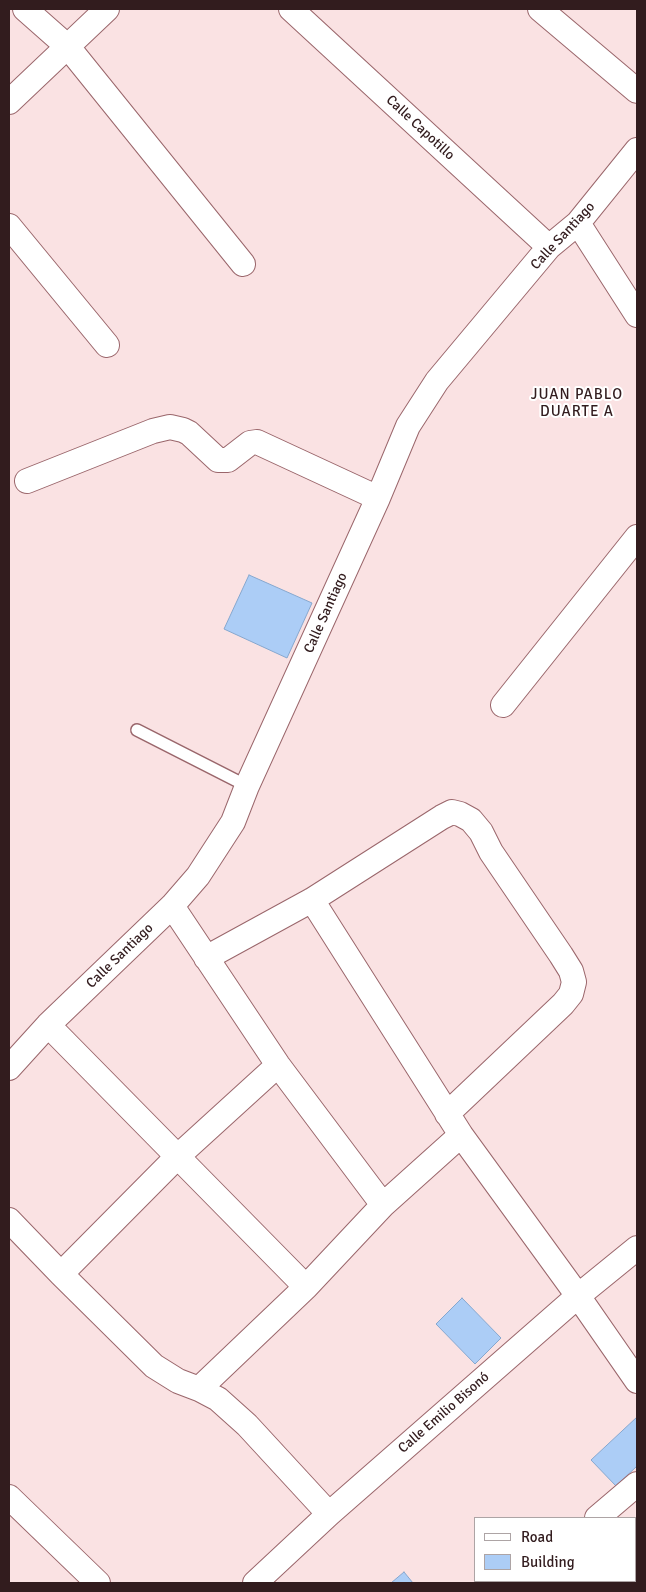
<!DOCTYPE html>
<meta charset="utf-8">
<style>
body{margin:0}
#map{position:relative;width:646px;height:1592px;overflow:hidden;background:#fae2e3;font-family:Signika,sans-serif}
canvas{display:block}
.frame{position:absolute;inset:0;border:10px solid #321c1e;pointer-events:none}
.legend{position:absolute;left:474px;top:1517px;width:162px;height:65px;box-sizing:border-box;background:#fff;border:1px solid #ada4a5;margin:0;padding:6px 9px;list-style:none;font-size:15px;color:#321c1e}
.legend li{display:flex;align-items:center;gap:10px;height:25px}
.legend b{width:25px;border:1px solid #ada4a5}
</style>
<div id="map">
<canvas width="646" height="1592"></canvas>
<div class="frame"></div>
<ul class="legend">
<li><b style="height:6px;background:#fff"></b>Road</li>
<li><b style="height:14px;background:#accdf6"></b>Building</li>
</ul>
</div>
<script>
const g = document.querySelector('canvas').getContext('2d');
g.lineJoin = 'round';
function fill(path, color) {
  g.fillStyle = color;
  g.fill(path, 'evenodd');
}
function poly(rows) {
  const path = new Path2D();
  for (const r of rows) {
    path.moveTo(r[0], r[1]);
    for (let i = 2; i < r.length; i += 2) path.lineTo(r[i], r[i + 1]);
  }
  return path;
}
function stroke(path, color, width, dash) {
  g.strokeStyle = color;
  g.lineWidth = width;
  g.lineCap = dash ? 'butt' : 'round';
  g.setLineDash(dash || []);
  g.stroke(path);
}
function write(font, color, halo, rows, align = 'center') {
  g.font = font + ' Signika,sans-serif';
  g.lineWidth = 4;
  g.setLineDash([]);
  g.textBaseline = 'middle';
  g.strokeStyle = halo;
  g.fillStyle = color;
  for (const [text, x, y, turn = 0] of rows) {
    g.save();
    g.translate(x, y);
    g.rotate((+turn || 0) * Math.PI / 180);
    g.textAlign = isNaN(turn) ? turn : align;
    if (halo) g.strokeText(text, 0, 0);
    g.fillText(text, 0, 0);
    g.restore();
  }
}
const building = poly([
 [249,575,312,603,287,658,224,629,249,575],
 [462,1298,501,1338,475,1364,436,1324,462,1298],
 [637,1417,637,1466,616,1486,591,1460,637,1417],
 [404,1572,413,1583,391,1583,404,1572]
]);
fill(building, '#accdf6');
stroke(building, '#86a7ce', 1);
const lane = poly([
 [137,730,247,786]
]);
const street = poly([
 [25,9,68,47,243,264],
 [291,9,549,247],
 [540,9,637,91],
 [9,102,107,9],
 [578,223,637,315],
 [9,226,107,345],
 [27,481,153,431,170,427,183,430,189,433,218,460,228,460,250,443,257,442,378,498],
 [503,705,637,537],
 [312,900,461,1135,578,1296,637,1381],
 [172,906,278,1065,383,1205],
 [206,958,312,900,442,817,452,812,460,814,471,820,481,832,491,852,561,955,571,971,574,982,571,994,563,1004,447,1114],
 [48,1025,306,1287],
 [9,1068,48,1025,172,906,198,876,233,822,247,786,378,498,408,426,437,381,549,247,578,223,637,150],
 [9,1220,61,1274,154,1366,178,1381,199,1389,218,1399,247,1425,329,1514],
 [61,1274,177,1157,278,1065],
 [199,1389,306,1287,383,1205,461,1135],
 [9,1497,98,1583],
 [597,1518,637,1484],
 [255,1583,329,1514,578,1296,637,1248],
 [521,1583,524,1581]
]);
stroke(lane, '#9a666b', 14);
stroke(street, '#9a666b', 26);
stroke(lane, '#fff', 11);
stroke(street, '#fff', 24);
write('14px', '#321c1e', '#fff', [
 ["Calle Capotillo",420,128,43],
 ["Calle Santiago",563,236,-47],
 ["Calle Santiago",326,613,-66],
 ["Calle Santiago",120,956,-44],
 ["Calle Emilio Bisonó",444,1413,-41]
]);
g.letterSpacing = '1px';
write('15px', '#321c1e', '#fff', [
 ["JUAN PABLO",577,395],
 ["DUARTE A",577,412]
]);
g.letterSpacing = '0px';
</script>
